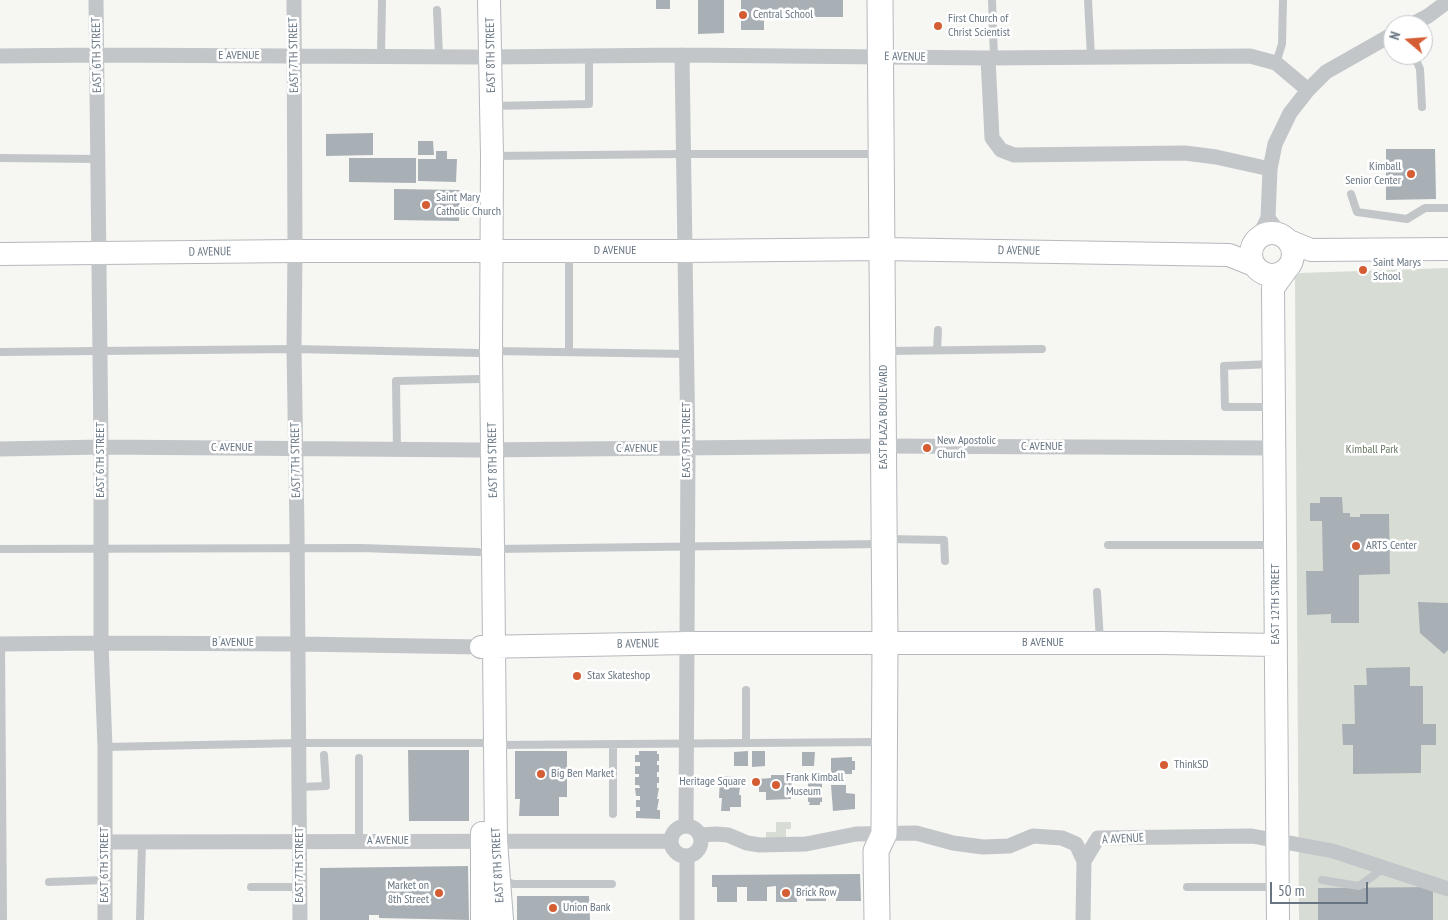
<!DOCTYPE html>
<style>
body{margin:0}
#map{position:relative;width:1448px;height:920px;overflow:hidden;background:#f6f6f3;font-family:"PT Sans Narrow",sans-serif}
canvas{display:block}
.north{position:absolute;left:1383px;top:15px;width:50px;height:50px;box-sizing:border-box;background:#fff;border:1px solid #c2c8cd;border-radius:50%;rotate:288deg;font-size:14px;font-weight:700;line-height:20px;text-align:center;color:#677582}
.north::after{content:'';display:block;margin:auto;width:18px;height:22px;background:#d55d34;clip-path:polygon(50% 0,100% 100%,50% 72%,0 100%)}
.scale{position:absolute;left:1270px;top:882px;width:98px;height:22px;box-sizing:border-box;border:2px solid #677582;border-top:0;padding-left:6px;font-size:15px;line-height:18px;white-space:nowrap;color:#677582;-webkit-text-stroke:4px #fff;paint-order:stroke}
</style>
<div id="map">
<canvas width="1448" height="920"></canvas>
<div class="north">N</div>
<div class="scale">50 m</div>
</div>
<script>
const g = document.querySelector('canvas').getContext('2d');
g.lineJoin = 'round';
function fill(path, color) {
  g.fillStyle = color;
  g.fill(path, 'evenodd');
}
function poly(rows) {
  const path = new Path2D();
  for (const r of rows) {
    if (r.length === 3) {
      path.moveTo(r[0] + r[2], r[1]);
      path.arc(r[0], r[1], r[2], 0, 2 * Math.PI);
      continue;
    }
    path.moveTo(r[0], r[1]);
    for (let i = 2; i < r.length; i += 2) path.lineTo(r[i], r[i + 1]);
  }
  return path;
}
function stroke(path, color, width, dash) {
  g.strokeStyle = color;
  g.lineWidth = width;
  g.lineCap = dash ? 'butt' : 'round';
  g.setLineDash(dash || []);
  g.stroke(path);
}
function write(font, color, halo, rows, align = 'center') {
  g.font = font + ' "PT Sans Narrow",sans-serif';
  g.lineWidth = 5;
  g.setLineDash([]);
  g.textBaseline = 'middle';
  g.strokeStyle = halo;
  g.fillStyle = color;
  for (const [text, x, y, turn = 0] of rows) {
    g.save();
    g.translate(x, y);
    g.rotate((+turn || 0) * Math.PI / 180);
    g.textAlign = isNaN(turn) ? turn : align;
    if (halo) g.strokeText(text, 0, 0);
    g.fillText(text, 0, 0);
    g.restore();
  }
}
fill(poly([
 [1448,268,1448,920,1299,920,1295,277,1300,273],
 [776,822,791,822,791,829,786,829,786,840,766,839,766,832,776,832]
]), '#d7ddd4');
fill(poly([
 [656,0,670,0,670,9,656,9],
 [698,0,724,0,724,33,698,34],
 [741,0,843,0,843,17,764,17,764,30,741,30],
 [373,133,373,155,326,156,326,134],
 [418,141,433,141,434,155,418,155],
 [1386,149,1435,149,1436,199,1386,200],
 [436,151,447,151,447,159,457,159,456,182,418,181,418,159,436,159],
 [349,158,416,158,416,183,349,182],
 [394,189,460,190,459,221,394,220],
 [1320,497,1342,497,1343,513,1350,513,1350,517,1360,517,1360,514,1389,514,1390,574,1359,575,1359,623,1331,623,1331,614,1307,615,1306,571,1323,571,1322,521,1310,521,1310,503,1320,503],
 [1418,602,1448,603,1448,650,1444,654,1420,633],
 [1410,667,1410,686,1423,686,1423,724,1436,724,1436,745,1421,745,1421,773,1353,774,1353,745,1343,745,1342,724,1355,724,1354,685,1367,685,1366,668],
 [408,750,469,750,469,821,409,821],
 [515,751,567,751,567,797,559,797,559,816,519,816,520,799,515,799],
 [639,751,657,751,657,754,659,754,659,761,657,761,657,765,659,765,659,772,657,772,657,777,659,777,659,783,657,783,657,788,659,788,657,799,659,799,657,810,660,810,660,819,636,818,636,811,640,811,640,807,636,807,636,800,640,800,640,796,636,796,635,788,640,788,639,785,635,785,635,777,639,777,639,774,635,774,635,766,640,766,640,762,635,762,635,755,639,755],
 [748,751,748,766,734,766,734,752],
 [752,751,765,751,765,766,752,767],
 [802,752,815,752,814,766,802,766],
 [852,757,852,761,855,761,855,770,852,770,852,774,838,774,837,782,831,782,831,758],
 [771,775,792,775,792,795,791,795,791,799,766,800,766,792,759,792,759,779,771,778],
 [720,776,737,777,736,786,740,787,739,795,741,795,741,807,730,807,730,811,721,811,722,798,719,798],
 [808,776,822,776,822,802,820,802,820,805,809,805,810,802,808,802],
 [831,785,846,785,846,793,855,794,855,809,833,811],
 [468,866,469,920,379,918,379,915,369,915,369,920,320,920,320,868],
 [860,874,861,901,836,901,836,886,826,887,826,901,806,901,806,887,801,886,796,887,797,902,776,902,776,886,767,887,767,901,747,901,747,887,737,887,737,902,717,902,717,887,712,887,712,875],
 [1433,887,1433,920,1318,920,1318,888],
 [517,896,589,896,590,920,517,920]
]), '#a9b0b5');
const secondary = poly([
 [489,0,492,156,491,351,495,745,496,841,502,920],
 [1272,254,21],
 [1289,241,1311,250,1448,249],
 [0,254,295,251,684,251,883,249,1229,255,1254,265],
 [481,647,688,643,1162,643,1276,645],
 [482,920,482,833],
 [1278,920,1273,288,1286,270]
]);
const primary = poly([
 [877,920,876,851,884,834,885,643,880,0]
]);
stroke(secondary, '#b5b9bd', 24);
stroke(primary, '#b5b9bc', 27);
stroke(poly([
 [992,0,994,58],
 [1088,0,1091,57],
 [437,10,439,56],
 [1414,55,1420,69,1422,107],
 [381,56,382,0],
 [1276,63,1282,44,1283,0],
 [493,106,589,104,589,56],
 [493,156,684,154,877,154],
 [0,158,98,159],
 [1351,194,1357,212,1407,219,1425,208,1448,208],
 [569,253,569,352],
 [937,350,938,330],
 [493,351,687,354],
 [887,351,1042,349],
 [0,352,294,349,479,353],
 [1272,364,1224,366,1225,407,1272,407],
 [397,449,396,381,479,379],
 [887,539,944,540,945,561],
 [1108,545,1273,545],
 [0,549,361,548,478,552],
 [495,549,881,544],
 [1097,592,1100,641],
 [1,644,3,920],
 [746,690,746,743],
 [613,744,613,814],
 [497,745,880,742],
 [105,747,299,743,482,743],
 [300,787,326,786,324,755],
 [359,841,359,758],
 [503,880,513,884,612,884],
 [1322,880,1359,886,1384,868],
 [49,882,105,880],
 [251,887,300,887],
 [1187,887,1276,887],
 [140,920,142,841]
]), '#c2c6c9', 8);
stroke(poly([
 [96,0,101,447,101,643,105,747,105,920],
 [294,0,295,251,294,349,297,529,300,920],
 [1411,25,1428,16,1448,1],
 [682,55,688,448,686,826],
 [0,56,98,55,477,57],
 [491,57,682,55,988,58,1250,56,1276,63,1308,90],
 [988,58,992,138,1001,150,1014,155,1185,153,1216,157,1270,169],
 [1268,218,1280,234],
 [1258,238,1268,218,1270,169,1275,144,1290,113,1308,90,1326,72,1393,34],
 [0,449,101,447,479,450,884,446,1274,448],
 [0,644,101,643,298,644,481,647],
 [686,841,15],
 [701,835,716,834,728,835,747,843,760,845,806,844,856,834,916,833,953,843,983,847,1009,846,1033,836,1062,838,1076,844,1084,861,1083,920],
 [106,842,671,841],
 [687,857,687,920],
 [1084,861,1098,838,1252,836,1333,851,1448,889]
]), '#c2c6c9', 15);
stroke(secondary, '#fff', 22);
stroke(primary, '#fff', 25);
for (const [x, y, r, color] of [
 [743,15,5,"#d55d34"],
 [938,26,5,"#d55d34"],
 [1411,174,5,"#d55d34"],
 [426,205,5,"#d55d34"],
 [1363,270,5,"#d55d34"],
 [927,448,5,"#d55d34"],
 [1356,546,5,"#d55d34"],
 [577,676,5,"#d55d34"],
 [1164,765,5,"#d55d34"],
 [541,774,5,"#d55d34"],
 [756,782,5,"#d55d34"],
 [776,785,5,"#d55d34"],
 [439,893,5,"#d55d34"],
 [786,893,5,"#d55d34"],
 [553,908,5,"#d55d34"]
]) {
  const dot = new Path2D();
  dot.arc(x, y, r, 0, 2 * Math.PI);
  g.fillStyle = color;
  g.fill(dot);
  stroke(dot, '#fff', 2);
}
write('12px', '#677582', '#fff', [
 ["Central School",753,15],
 ["First Church of",948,19],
 ["Christ Scientist",948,33],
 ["Kimball",1401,167,"right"],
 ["Senior Center",1401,181,"right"],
 ["Saint Mary",436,198],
 ["Catholic Church",436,212],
 ["Saint Marys",1373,263],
 ["School",1373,277],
 ["New Apostolic",937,441],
 ["Church",937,455],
 ["ARTS Center",1366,546],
 ["Stax Skateshop",587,676],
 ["ThinkSD",1174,765],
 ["Big Ben Market",551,774],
 ["Frank Kimball",786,778],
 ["Museum",786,792],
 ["Heritage Square",746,782,"right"],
 ["Market on",429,886,"right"],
 ["8th Street",429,900,"right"],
 ["Brick Row",796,893],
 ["Union Bank",563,908]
], 'left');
write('12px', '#677582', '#fff', [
 ["EAST 6TH STREET",97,55,-91],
 ["EAST 7TH STREET",294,55,-91],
 ["EAST 8TH STREET",491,55,-91],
 ["E AVENUE",239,56],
 ["E AVENUE",905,57,1],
 ["D AVENUE",615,251],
 ["D AVENUE",1019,251,1],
 ["D AVENUE",210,252,-1],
 ["EAST PLAZA BOULEVARD",884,417,-90],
 ["EAST 9TH STREET",687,440,-90],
 ["C AVENUE",1042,447],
 ["C AVENUE",232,448],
 ["C AVENUE",637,449],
 ["EAST 6TH STREET",101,460,-90],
 ["EAST 7TH STREET",296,460,-91],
 ["EAST 8TH STREET",493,460,-91],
 ["EAST 12TH STREET",1276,604,-90],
 ["B AVENUE",233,643],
 ["B AVENUE",1043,643],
 ["B AVENUE",638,644,-1],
 ["A AVENUE",1123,839,-3],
 ["A AVENUE",388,841],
 ["EAST 6TH STREET",105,865,-90],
 ["EAST 7TH STREET",300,865,-90],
 ["EAST 8TH STREET",498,865,-93]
]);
write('12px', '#697966', '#fff', [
 ["Kimball Park",1372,450]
]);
</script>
